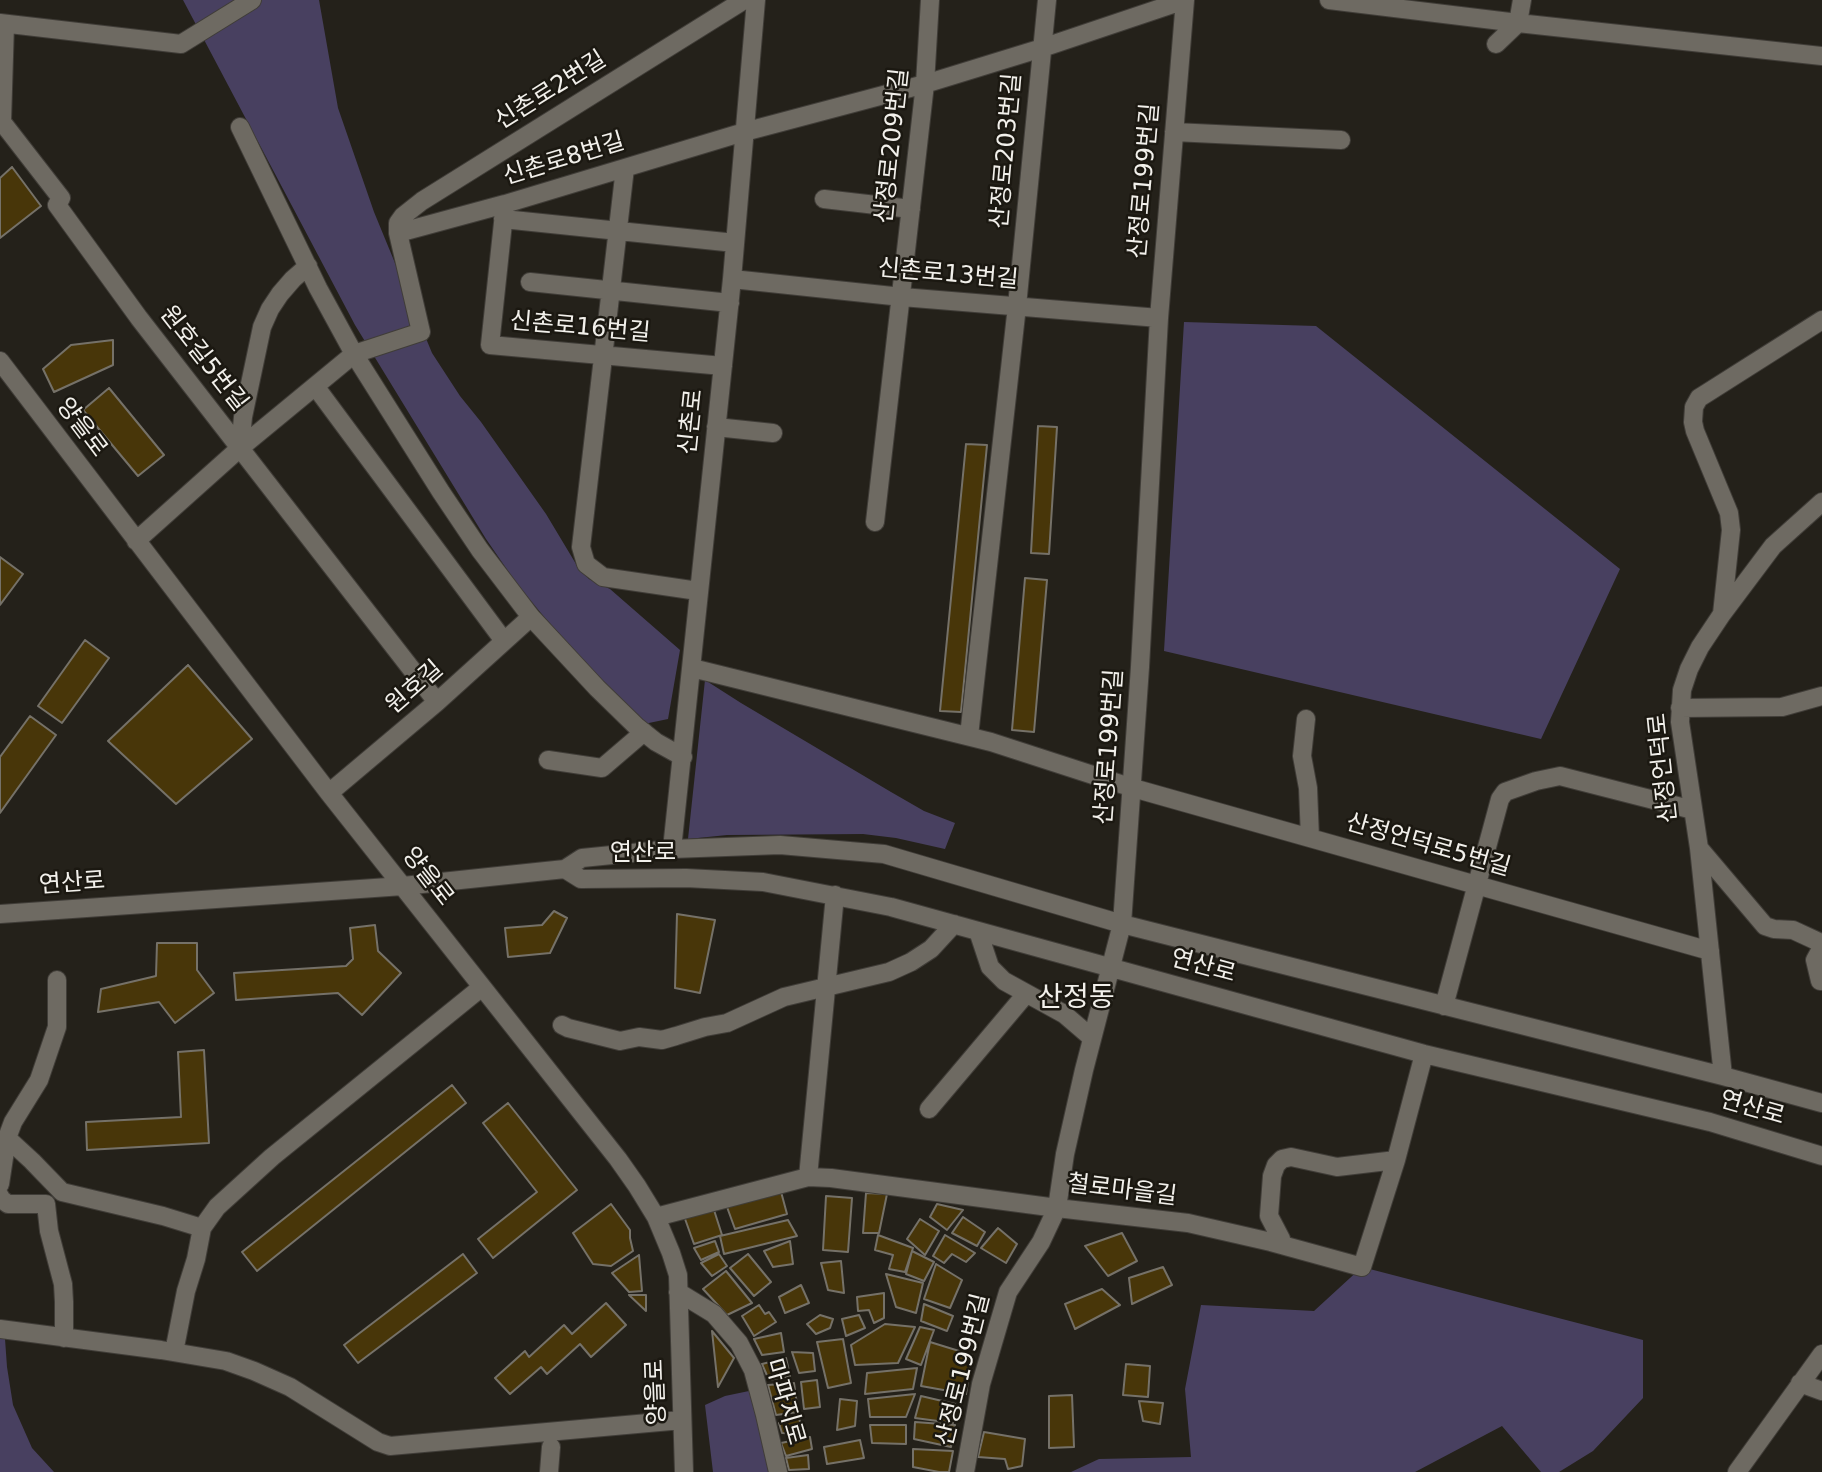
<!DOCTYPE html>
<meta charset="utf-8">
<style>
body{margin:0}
canvas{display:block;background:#24211a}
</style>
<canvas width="1822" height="1472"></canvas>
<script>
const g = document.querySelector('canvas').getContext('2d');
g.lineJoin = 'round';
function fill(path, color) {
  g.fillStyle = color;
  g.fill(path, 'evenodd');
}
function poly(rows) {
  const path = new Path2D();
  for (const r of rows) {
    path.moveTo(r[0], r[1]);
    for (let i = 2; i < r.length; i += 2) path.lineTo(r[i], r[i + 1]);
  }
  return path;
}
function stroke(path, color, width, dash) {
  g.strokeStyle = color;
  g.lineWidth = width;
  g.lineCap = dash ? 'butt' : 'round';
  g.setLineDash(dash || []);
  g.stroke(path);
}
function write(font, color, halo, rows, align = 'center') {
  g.font = font + ' "DejaVu Sans","Noto Sans KR",sans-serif';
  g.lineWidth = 5;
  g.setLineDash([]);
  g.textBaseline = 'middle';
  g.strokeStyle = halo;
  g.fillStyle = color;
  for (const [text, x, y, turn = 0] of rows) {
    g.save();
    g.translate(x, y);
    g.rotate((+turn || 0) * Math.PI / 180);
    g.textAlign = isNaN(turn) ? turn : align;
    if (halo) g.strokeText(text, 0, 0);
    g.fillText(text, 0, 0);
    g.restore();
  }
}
fill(poly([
 [183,0,319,0,338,108,374,212,432,353,460,396,481,422,546,514,579,569,589,579,610,589,680,650,668,719,644,724,608,688,545,618,517,584,486,539,355,325],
 [1184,322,1316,326,1620,569,1541,739,1164,651],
 [705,680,741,703,891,792,924,811,955,823,945,849,896,838,863,834,727,835,688,839],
 [1362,1267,1643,1340,1643,1398,1593,1451,1559,1472,1541,1472,1502,1426,1415,1472,1071,1472,1099,1459,1191,1457,1185,1389,1201,1305,1314,1311],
 [0,1338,5,1339,7,1367,13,1405,32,1448,54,1472,0,1472],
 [749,1391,771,1472,713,1472,705,1405,725,1396]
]), '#484060');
const building = poly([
 [12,167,41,206,0,238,0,178,12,167],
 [113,340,113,365,54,392,43,369,71,345,113,340],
 [109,388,164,455,138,476,83,410,109,388],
 [1038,426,1057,427,1049,554,1031,553,1038,426],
 [966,444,987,445,961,712,940,711,966,444],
 [0,557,23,574,0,605,0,557],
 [1025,578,1047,580,1034,732,1012,730,1025,578],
 [85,640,109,658,62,723,38,706,85,640],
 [188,665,252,739,176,804,108,741,188,665],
 [30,716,56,735,0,813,0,757,30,716],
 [554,911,567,918,550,953,508,957,505,928,542,925,554,911],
 [677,914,715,920,700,993,675,988,677,914],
 [375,925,378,951,401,973,362,1015,338,993,236,1000,234,973,346,966,353,959,350,928,375,925],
 [157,943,197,943,197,970,214,993,175,1023,159,1002,98,1012,101,989,156,976,157,943],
 [204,1050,209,1143,87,1150,86,1122,181,1117,178,1052,204,1050],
 [452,1085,466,1103,257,1271,242,1252,452,1085],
 [508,1103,577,1190,493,1258,478,1239,537,1192,483,1123,508,1103],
 [780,1188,787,1214,735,1229,727,1207,780,1188],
 [866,1193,887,1194,879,1233,863,1233,866,1193],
 [826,1196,852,1198,848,1252,823,1250,826,1196],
 [611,1204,630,1230,630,1238,633,1251,611,1266,593,1264,573,1233,611,1204],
 [937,1204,963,1210,947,1230,930,1217,937,1204],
 [714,1210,722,1235,694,1244,684,1216,714,1210],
 [963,1217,985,1232,977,1246,952,1233,963,1217],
 [920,1219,939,1231,925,1255,907,1239,920,1219],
 [788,1220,797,1236,724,1254,720,1236,788,1220],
 [998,1228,1017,1244,1006,1263,981,1248,998,1228],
 [1122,1233,1137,1261,1108,1276,1085,1246,1122,1233],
 [878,1235,913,1248,905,1272,889,1269,893,1255,875,1250,878,1235],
 [945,1235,975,1253,966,1262,952,1254,944,1263,933,1256,945,1235],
 [715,1241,719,1252,701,1260,694,1248,715,1241],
 [790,1241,793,1264,773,1267,764,1251,790,1241],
 [912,1251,934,1262,924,1281,906,1274,912,1251],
 [463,1254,477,1273,358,1363,344,1345,463,1254],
 [719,1254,727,1266,712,1276,701,1263,719,1254],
 [748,1254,771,1282,754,1296,730,1268,748,1254],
 [639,1255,642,1291,629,1292,612,1273,639,1255],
 [841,1261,844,1293,828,1290,821,1263,841,1261],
 [936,1264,962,1280,950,1308,924,1299,936,1264],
 [1163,1267,1172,1285,1132,1304,1129,1278,1163,1267],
 [726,1271,752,1303,727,1315,703,1289,726,1271],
 [886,1274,923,1283,916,1313,896,1307,886,1274],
 [801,1285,809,1303,785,1313,779,1297,801,1285],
 [1102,1289,1120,1305,1075,1329,1065,1304,1102,1289],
 [884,1293,884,1318,874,1323,869,1310,858,1311,857,1297,884,1293],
 [629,1295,646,1295,646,1311,629,1295],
 [606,1303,626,1325,591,1357,580,1344,547,1374,541,1367,510,1394,495,1378,525,1351,529,1357,564,1325,572,1334,606,1303],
 [924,1304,953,1316,947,1331,921,1321,924,1304],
 [759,1305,765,1314,769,1312,776,1322,754,1336,742,1316,759,1305],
 [820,1315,833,1319,830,1328,816,1334,807,1324,820,1315],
 [859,1315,865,1328,846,1336,842,1319,859,1315],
 [885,1324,915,1327,898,1363,855,1365,851,1345,885,1324],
 [920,1327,934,1330,921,1365,906,1359,920,1327],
 [712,1331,734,1358,718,1387,712,1331],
 [781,1333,784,1352,762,1355,754,1339,781,1333],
 [843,1339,851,1383,828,1388,817,1342,843,1339],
 [930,1342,972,1355,966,1394,921,1386,930,1342],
 [792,1352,813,1353,815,1371,799,1373,792,1352],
 [786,1358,790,1376,769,1380,762,1364,786,1358],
 [1126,1364,1150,1366,1148,1397,1123,1395,1126,1364],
 [917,1368,913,1389,865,1394,867,1373,917,1368],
 [817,1380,820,1407,804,1409,801,1382,817,1380],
 [794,1383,798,1412,776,1415,768,1385,794,1383],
 [915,1394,906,1417,870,1417,868,1399,915,1394],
 [1072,1395,1074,1447,1049,1448,1049,1396,1072,1395],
 [921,1396,955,1404,953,1423,915,1418,921,1396],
 [840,1399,857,1401,855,1426,837,1430,840,1399],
 [1139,1401,1163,1403,1160,1424,1143,1421,1139,1401],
 [799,1418,803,1434,782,1433,779,1423,799,1418],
 [915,1422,955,1425,951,1447,914,1439,915,1422],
 [870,1425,906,1425,906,1444,872,1443,870,1425],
 [984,1432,1025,1439,1022,1466,1008,1469,1005,1459,978,1457,984,1432],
 [810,1437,812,1449,786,1456,781,1443,810,1437],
 [860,1440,864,1458,827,1464,824,1447,860,1440],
 [913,1449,953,1451,949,1472,939,1472,913,1467,913,1449],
 [808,1455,809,1469,789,1470,786,1458,808,1455]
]);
fill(building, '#483609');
stroke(building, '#757168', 2);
const minor = poly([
 [1329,0,1518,23,1822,56],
 [0,23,181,44,252,0],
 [5,24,2,122,61,198,57,205,139,318,437,702],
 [1496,44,1518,23,1522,0],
 [240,127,318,288,354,354,441,492,480,550,531,617,597,688,636,726,656,742,683,757],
 [1174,132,1341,140],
 [625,168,581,547,586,564,603,577,698,591],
 [824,199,911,209],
 [505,204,490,345,723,366],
 [503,219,735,243],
 [398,233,505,204,744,132,925,84,1042,48,1176,3,1178,0],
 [732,279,902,297,1159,318],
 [530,282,730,303],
 [0,361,329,793,618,1159,637,1186,656,1217,671,1253,678,1275,684,1472],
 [315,386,504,641],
 [716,427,773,433],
 [240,448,243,417,262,327,270,309,280,294,293,279,308,266],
 [875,522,925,84,930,0],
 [136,541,240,448,354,354,421,332,398,233,398,223,403,216,422,201,744,0],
 [1722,614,1731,530,1729,513,1695,431,1693,422,1694,407,1699,398,1707,393,1822,320],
 [692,668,991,742,1133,788,1710,951],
 [1680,708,1782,707,1822,696],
 [1306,719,1302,756,1308,788,1310,838],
 [969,736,1017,306,1047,0],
 [548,760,602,768,644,732],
 [329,793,437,702,531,617],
 [1699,848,1765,926,1774,929,1793,930,1819,942,1821,949,1815,960,1820,981,1822,981],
 [672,849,732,279,756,0],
 [565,869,581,879,686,878,763,882,891,907,1424,1054,1710,1122,1822,1156],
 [0,914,403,886,565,869,582,858,672,849,780,845,884,854,1122,924,1723,1076,1822,1103],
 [978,931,990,967,1004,981,1064,1014,1092,1038],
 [1444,1006,1500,799,1505,792,1536,781,1560,776,1693,810],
 [562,1025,568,1028,620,1041,639,1037,662,1040,676,1036,705,1027,727,1023,784,997,889,972,911,962,931,949,954,924],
 [1723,1076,1699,848,1680,722,1682,690,1689,669,1700,647,1722,614,1773,546,1822,502],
 [929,1109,1026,994],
 [7,1138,32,1161,62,1192,163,1216,202,1228,217,1207,272,1157,482,987],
 [808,1177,835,895],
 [0,1184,7,1138,13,1122,39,1080,57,1027,57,980],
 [0,1196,1,1199,8,1204,46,1204,49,1231,63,1284,64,1302,64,1338],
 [656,1217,808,1177,831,1178,1057,1208,1188,1223,1271,1242,1362,1267,1396,1160,1424,1054],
 [1282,1245,1281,1239,1269,1216,1272,1176,1276,1165,1282,1159,1291,1157,1337,1167,1396,1160],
 [678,1292,714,1314,739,1343,753,1370,765,1415,778,1472],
 [0,1329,161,1350,226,1361,254,1371,290,1387,378,1442,390,1446,682,1420],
 [174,1352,186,1291,196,1259,202,1228],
 [1800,1383,1822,1391],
 [549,1472,551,1447],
 [965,1472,981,1384,1008,1292,1041,1242,1057,1208,1065,1154,1084,1070,1122,924,1140,667,1159,318,1185,0],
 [1737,1472,1822,1354]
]);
stroke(minor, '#403d38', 20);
stroke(minor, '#6e6a62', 18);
write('24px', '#f2f0eb', '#1b1811', [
 ["신촌로2번길",551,91,-32],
 ["산정로209번길",893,146,-84],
 ["산정로203번길",1007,151,-85],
 ["신촌로8번길",564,160,-17],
 ["산정로199번길",1145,181,-85],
 ["신촌로13번길",948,275,5],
 ["신촌로16번길",580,328,5],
 ["원호길5번길",203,359,52],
 ["신촌로",692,422,-84],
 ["양을로",81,428,53],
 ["원호길",415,688,-41],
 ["산정로199번길",1110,747,-86],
 ["산정언덕로",1664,768,-96],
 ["산정언덕로5번길",1428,846,16],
 ["연산로",643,854],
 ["양을로",427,877,52],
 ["연산로",72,884,-4],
 ["연산로",1203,967,15],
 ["연산로",1752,1109,16],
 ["철로마을길",1122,1191,7],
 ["산정로199번길",964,1370,-76],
 ["양을로",657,1392,-92],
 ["마파지로",784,1402,74]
]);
write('28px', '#f2f0eb', '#1b1811', [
 ["산정동",1076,999]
]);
</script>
